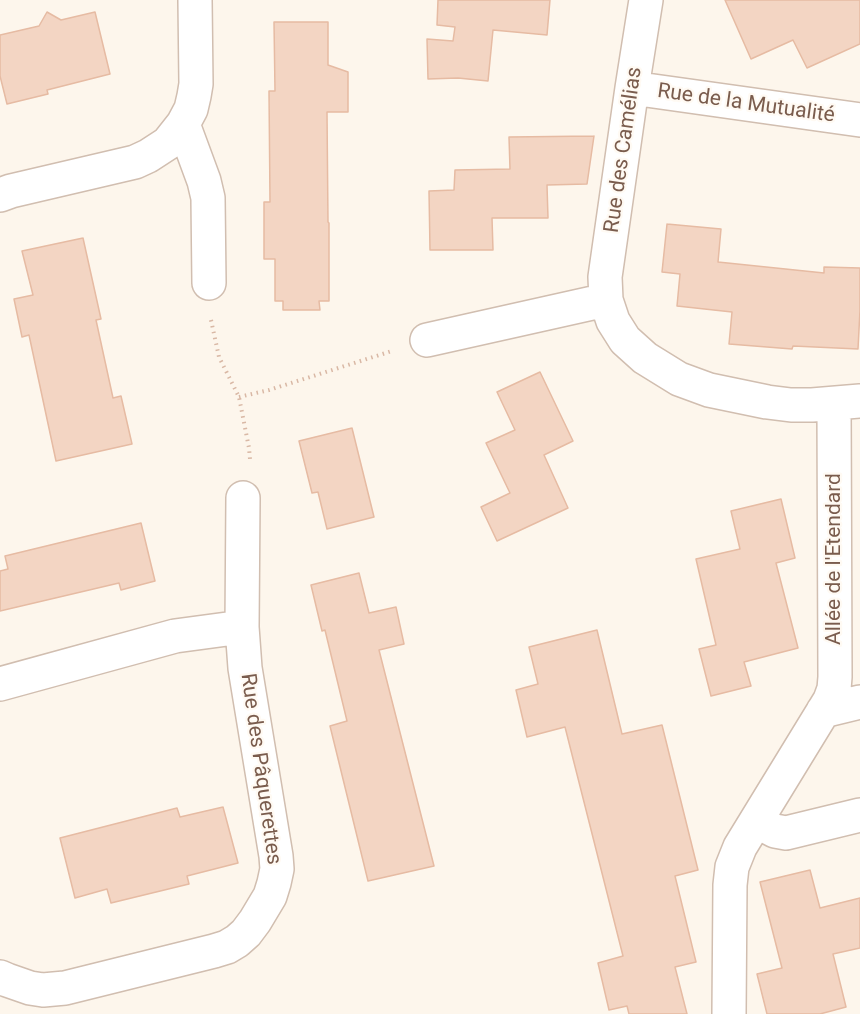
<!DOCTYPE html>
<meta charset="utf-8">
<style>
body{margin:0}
canvas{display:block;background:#fdf6ec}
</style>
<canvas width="860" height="1014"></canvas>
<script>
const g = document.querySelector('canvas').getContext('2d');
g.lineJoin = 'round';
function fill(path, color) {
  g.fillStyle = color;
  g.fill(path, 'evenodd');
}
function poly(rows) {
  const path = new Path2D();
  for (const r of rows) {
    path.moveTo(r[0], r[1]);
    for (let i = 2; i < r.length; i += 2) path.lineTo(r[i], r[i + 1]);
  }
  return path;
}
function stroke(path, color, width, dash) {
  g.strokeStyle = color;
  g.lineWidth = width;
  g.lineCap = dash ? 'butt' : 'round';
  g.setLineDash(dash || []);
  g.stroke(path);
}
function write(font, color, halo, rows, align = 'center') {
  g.font = font + ' Roboto,sans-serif';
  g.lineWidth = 4.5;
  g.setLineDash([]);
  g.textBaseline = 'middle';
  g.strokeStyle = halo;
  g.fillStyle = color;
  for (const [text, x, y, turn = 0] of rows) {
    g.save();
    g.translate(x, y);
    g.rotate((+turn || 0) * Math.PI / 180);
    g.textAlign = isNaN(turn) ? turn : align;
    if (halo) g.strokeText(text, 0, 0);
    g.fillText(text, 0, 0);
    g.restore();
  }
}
const building = poly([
 [438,0,550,0,547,35,493,30,488,81,458,78,428,79,427,39,453,41,455,27,437,25,438,0],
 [725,0,860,0,860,44,807,68,793,40,751,59,725,0],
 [47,12,61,20,95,12,110,74,47,90,48,94,7,104,0,76,0,35,39,26,47,12],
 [274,22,328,22,328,65,348,72,348,112,327,112,328,222,329,223,329,301,319,301,320,310,283,310,283,301,275,301,275,259,264,259,264,202,270,202,269,91,275,91,274,22],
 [594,136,587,184,547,185,548,218,492,218,493,250,430,250,429,191,454,190,455,170,510,169,509,137,594,136],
 [667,224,721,229,718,262,824,273,824,267,860,268,860,310,858,349,793,346,792,349,729,344,732,312,677,306,680,274,662,272,667,224],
 [83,238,101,319,96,320,113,398,121,396,132,444,56,461,29,335,22,337,14,299,33,295,22,251,83,238],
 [540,372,573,441,544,455,568,508,497,541,481,507,510,493,486,443,515,430,497,392,540,372],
 [352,428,374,517,327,529,318,492,312,493,299,441,352,428],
 [781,499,795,558,776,563,798,648,744,662,751,686,711,696,699,649,716,645,696,559,740,549,731,511,781,499],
 [141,523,155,581,121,590,119,583,0,611,0,571,8,569,5,556,141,523],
 [359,573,369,613,396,607,404,644,379,650,434,866,368,881,330,726,347,721,325,630,322,631,311,585,359,573],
 [597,630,622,734,662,725,698,870,675,876,696,962,675,967,687,1014,629,1014,627,1006,609,1010,598,963,623,956,565,727,527,737,516,690,538,684,529,647,597,630],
 [223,807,238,863,187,876,189,884,111,903,107,889,75,898,60,838,177,808,180,817,223,807],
 [810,870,820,908,860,898,860,948,833,954,846,1007,820,1014,767,1014,757,974,782,968,760,882,810,870]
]);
fill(building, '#f3d5c3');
stroke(building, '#e6bba3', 1.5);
const minor = poly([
 [646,0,632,88,605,277,606,300,613,321,625,340,645,358,679,379,709,390,767,402,791,405,812,405,860,401],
 [632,88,860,120],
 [183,124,204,181,208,198,209,283],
 [0,195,11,191,135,162,148,156,168,143,183,124,191,109,194,96,196,84,195,0],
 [427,340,606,300],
 [0,684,175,636,242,627],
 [823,711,860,702],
 [756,821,775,831,786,833,860,815],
 [0,977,7,980,30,988,43,990,65,988,214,951,227,947,237,941,246,933,255,921,270,896,274,883,277,869,276,856,245,668,242,627,243,498],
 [729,1014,730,885,732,867,740,847,830,700,834,689,835,677,834,404]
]);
stroke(minor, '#d1beb0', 36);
stroke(poly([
 [211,320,219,357,239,397,249,448,250,459],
 [239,397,269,390,392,351]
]), '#d9b8a5', 4, [1.5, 4.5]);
stroke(minor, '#fff', 33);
write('21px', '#7a5c4d', '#fffaf3', [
 ["Rue de la Mutualité",746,104,8],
 ["Rue des Camélias",624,150,-82],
 ["Allée de l'Etendard",835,559,-90],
 ["Rue des Pâquerettes",260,769,82]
]);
</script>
